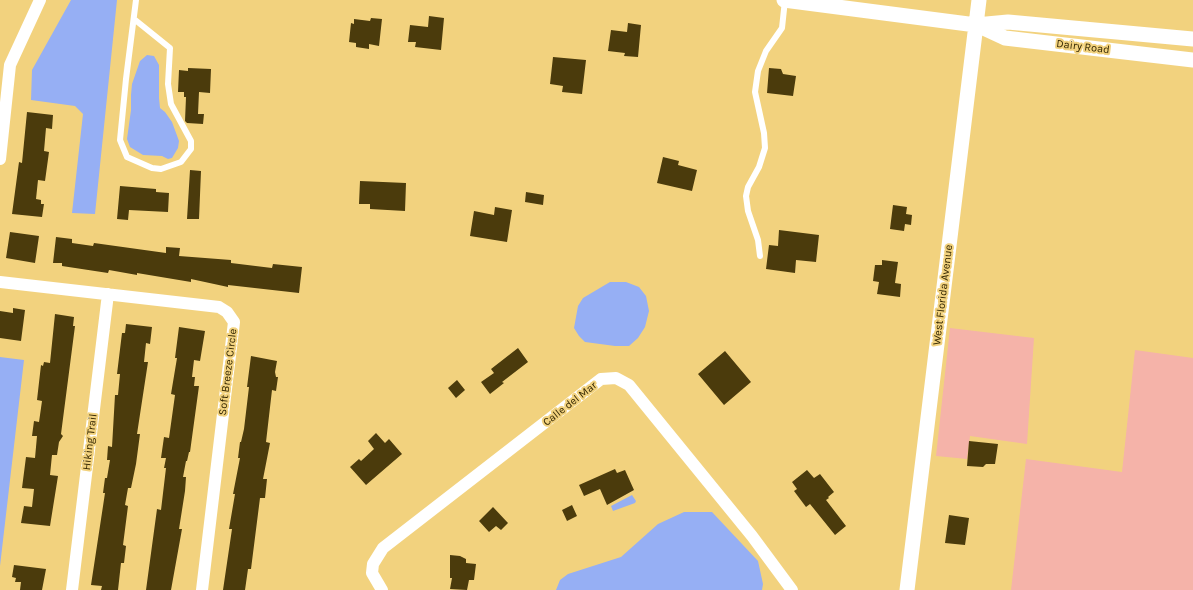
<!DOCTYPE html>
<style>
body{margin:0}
canvas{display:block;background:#f2d27e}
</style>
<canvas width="1193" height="590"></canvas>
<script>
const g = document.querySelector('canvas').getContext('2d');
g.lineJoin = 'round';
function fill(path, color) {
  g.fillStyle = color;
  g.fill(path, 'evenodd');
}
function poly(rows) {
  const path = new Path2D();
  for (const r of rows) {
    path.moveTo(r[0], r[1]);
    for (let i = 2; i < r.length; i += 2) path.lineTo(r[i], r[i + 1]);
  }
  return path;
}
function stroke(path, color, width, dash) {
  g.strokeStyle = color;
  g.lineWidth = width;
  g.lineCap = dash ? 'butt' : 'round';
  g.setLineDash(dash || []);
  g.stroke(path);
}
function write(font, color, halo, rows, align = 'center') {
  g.font = font + ' Karla,sans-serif';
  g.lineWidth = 4;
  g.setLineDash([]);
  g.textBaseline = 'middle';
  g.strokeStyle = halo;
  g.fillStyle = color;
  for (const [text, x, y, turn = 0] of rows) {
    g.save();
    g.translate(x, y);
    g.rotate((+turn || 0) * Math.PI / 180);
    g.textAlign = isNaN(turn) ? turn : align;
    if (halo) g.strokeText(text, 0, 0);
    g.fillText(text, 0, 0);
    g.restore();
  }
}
fill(poly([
 [950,328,1034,338,1027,444,970,436,967,459,936,456],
 [1135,350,1193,358,1193,590,1011,590,1026,459,1122,472]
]), '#f5b3a9');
fill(poly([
 [71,0,117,0,95,214,72,213,83,114,75,106,31,100,32,70],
 [147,55,154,56,159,65,159,98,160,108,165,112,172,122,179,141,178,148,172,158,168,159,162,156,143,155,130,147,127,139,131,110,131,95,132,84,140,61],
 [610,282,626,282,639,287,646,296,649,311,645,327,638,338,629,346,615,346,585,342,579,336,574,328,578,306,583,298],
 [0,357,24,360,0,566],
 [632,495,636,501,635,503,613,511,611,506],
 [684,512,712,512,758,561,763,584,762,590,556,590,560,580,568,574,621,557,658,524]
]), '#96aff4');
fill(poly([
 [429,16,444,18,441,50,415,47,416,42,408,42,410,25,428,27],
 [371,18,382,19,379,46,369,44,369,49,356,47,356,43,349,42,351,23,354,24,354,19,370,21],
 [628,23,641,25,638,57,624,56,625,53,608,51,611,30,627,32],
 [553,57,586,60,582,94,562,92,563,86,550,84],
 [188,68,211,69,210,93,199,92,198,114,204,114,203,124,187,123,185,121,186,97,184,97,184,92,178,92,179,70,188,71],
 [769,68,781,69,783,74,796,76,793,96,767,93],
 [27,112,53,115,52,129,46,128,44,151,49,152,45,181,38,180,36,199,41,200,41,204,44,204,42,217,12,214,19,162,22,163],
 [663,157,679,161,678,165,697,170,692,191,657,183],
 [190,170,201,171,199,219,187,219],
 [360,181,406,183,405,211,370,209,370,204,359,204],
 [120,186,156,189,156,192,169,193,168,212,129,210,128,220,117,219],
 [526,192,544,195,543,205,525,202],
 [893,205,907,207,906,214,912,215,911,225,905,224,904,231,890,229],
 [495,207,512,210,507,242,470,236,474,211,494,215],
 [779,230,819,235,816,262,796,260,795,273,766,269,769,245,778,246],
 [10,232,39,236,35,263,6,258],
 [56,237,72,239,72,243,93,246,94,243,166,253,166,247,180,248,179,256,231,260,231,263,272,268,273,264,302,267,299,293,228,285,228,287,191,279,191,282,137,273,137,275,109,270,108,273,62,266,62,263,53,263],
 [882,260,898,262,895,283,901,284,900,297,877,294,879,282,873,281,875,265,882,265],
 [13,308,25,310,21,341,0,338,0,311,13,313],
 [55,314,74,317,73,326,75,326,61,434,63,436,59,442,57,455,52,455,50,475,58,476,50,526,21,523,24,506,32,507,34,489,22,488,26,457,35,458,37,436,32,436,34,421,39,422,42,401,37,400,41,365,43,366,44,362,50,363],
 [126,324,152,327,150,344,146,343,144,362,148,362,137,434,140,434,136,464,131,488,128,488,125,505,128,506,123,545,126,546,124,563,121,563,118,590,101,590,102,586,91,585,105,493,103,493,105,478,107,478,110,460,107,460,108,446,112,447,115,395,118,395,120,374,117,374,122,333,125,333],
 [179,327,205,331,200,361,194,360,192,377,195,377,194,386,199,386,190,452,189,452,187,461,186,461,183,477,186,477,185,491,179,529,182,529,171,590,146,590,157,509,161,510,166,468,164,468,166,458,161,458,164,437,169,438,175,395,171,394,177,358,175,358],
 [518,348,528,362,502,382,504,383,490,394,481,382,494,373,491,369],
 [725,351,751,382,724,405,698,374],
 [251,356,277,361,275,372,276,377,278,377,276,391,272,390,266,442,270,443,263,479,267,479,265,498,260,498,251,569,248,569,245,590,223,590,232,529,229,529,235,494,233,494,240,458,238,458,240,442,241,442,244,429,249,387,247,387],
 [457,380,465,390,456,398,448,388],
 [376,433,385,443,389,439,402,454,366,485,350,467,359,459,361,461,374,449,368,441],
 [969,441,998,444,995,464,986,464,983,467,967,466],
 [615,469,617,473,625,470,634,490,607,505,600,489,584,496,579,485],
 [807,470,814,478,820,474,834,492,828,497,829,498,826,500,846,526,835,535,810,504,806,507,794,491,797,489,792,482],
 [572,505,577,516,567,521,562,510],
 [493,507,508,523,501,530,496,526,489,532,479,521],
 [949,515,969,518,965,545,945,543],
 [450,555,460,556,466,559,466,563,476,564,474,580,469,580,467,590,450,589,452,578,450,578],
 [14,565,46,569,42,590,20,590,21,582,15,582,16,578,12,577]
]), '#4b3b0c');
stroke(poly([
 [134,19,170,48,168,84,171,104,191,141,191,149,181,162,161,169,152,168,127,157,120,140,126,79,136,0],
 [760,256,758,240,748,211,746,196,748,187,759,167,765,148,764,133,755,92,758,71,766,51,782,28,785,0]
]), '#fff', 6);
stroke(poly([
 [0,159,10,65,40,0],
 [0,282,219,307,227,312,234,322,202,590],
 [72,590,108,294],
 [382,590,372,573,373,564,383,548,601,379,616,378,629,385,752,536,792,590]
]), '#fff', 12);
stroke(poly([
 [784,0,976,25,1008,22,1193,39],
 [977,25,1005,38,1193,60],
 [907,590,979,0]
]), '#fff', 15);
write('11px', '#332601', '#f2d27e', [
 ["Dairy Road",1083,47,7],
 ["West Florida Avenue",943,295,-83],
 ["Soft Breeze Circle",228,372,-83],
 ["Calle del Mar",570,404,-38],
 ["Hiking Trail",90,442,-83]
]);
</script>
